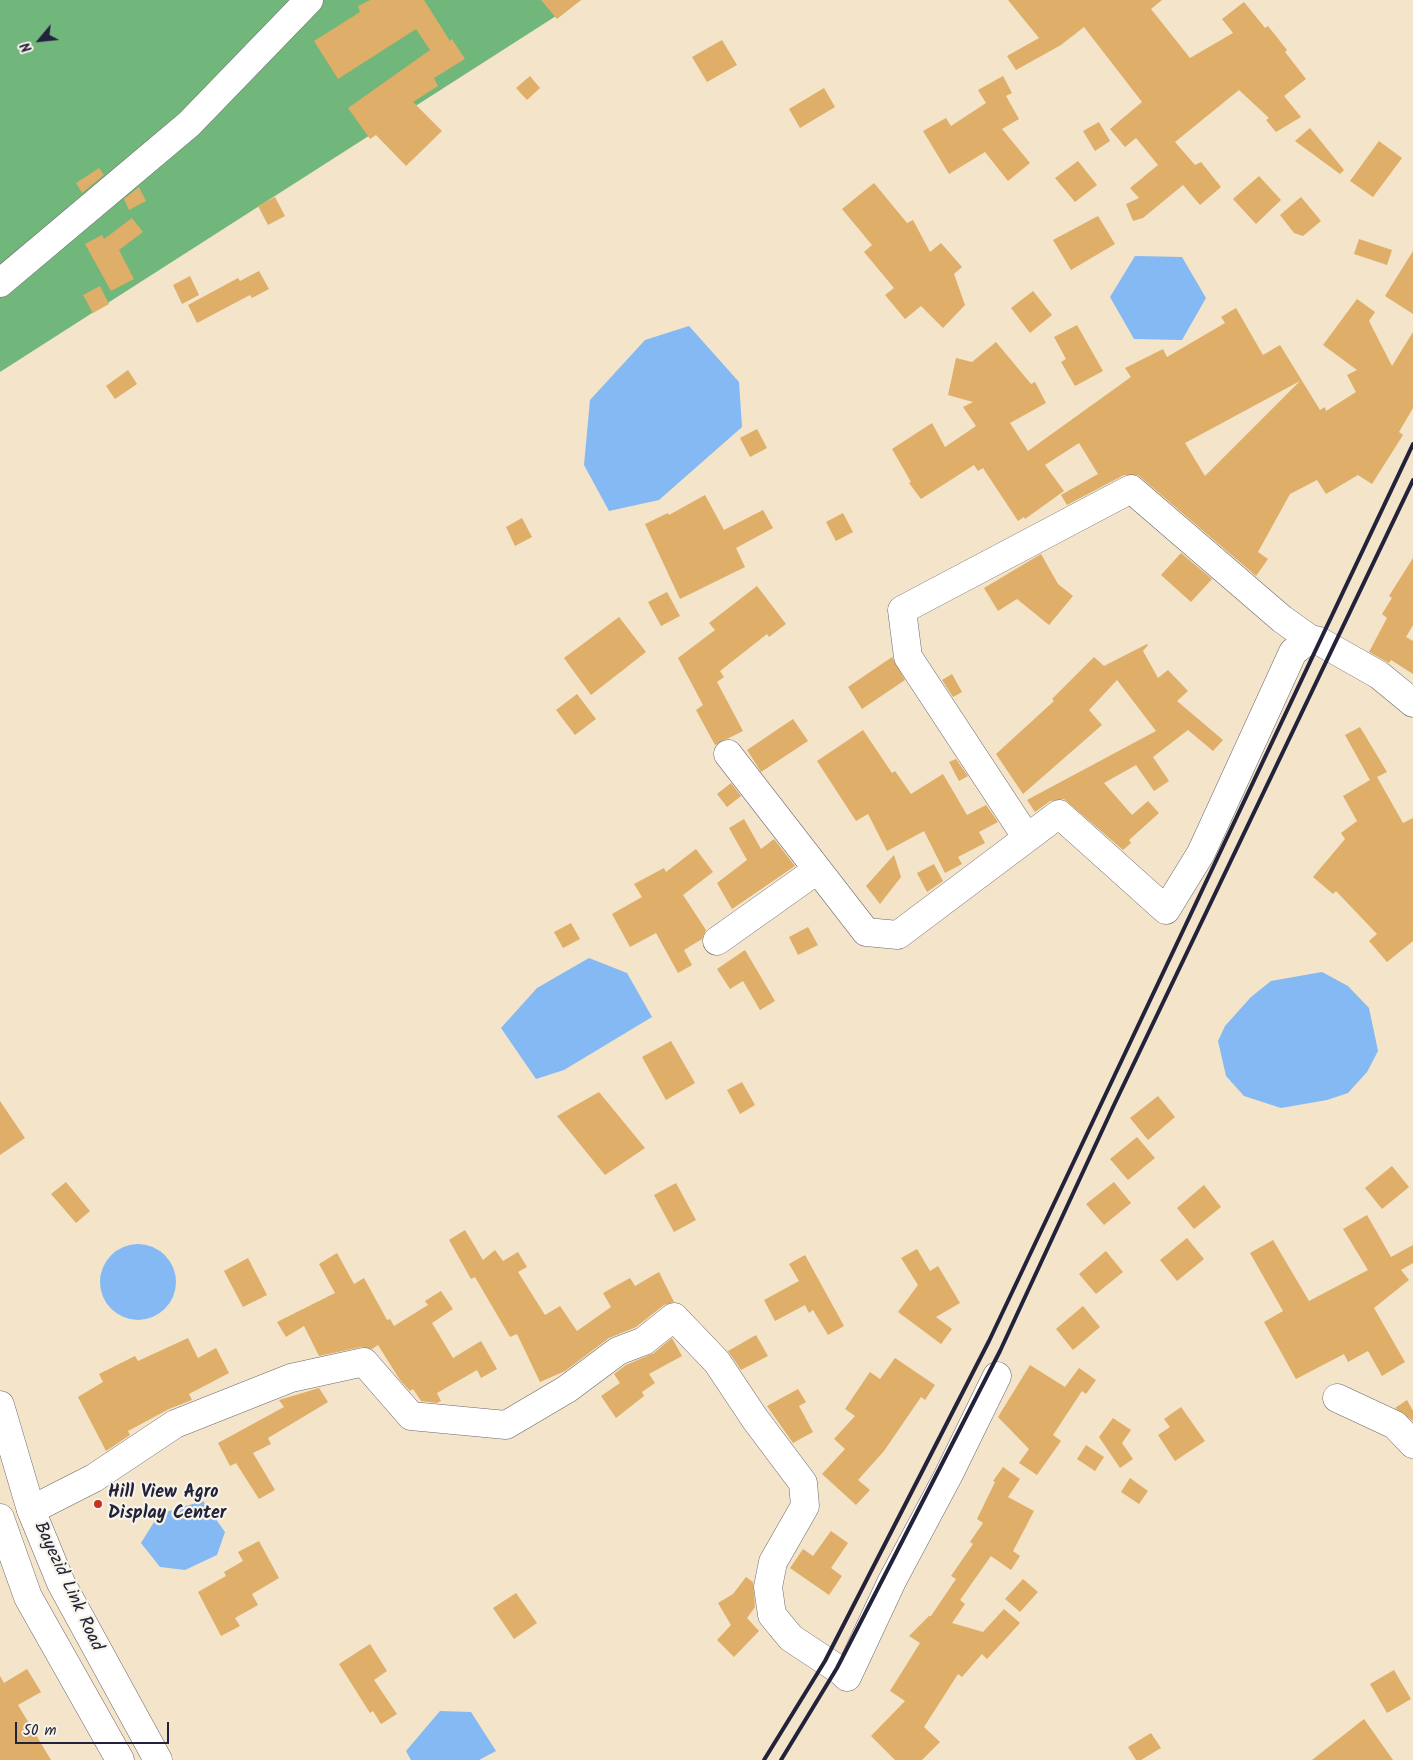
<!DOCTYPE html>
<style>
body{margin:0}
#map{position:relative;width:1413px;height:1760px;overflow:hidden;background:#f3e4ca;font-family:Kalam,sans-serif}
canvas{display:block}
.north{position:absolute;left:15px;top:15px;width:50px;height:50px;-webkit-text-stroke:4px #f7f3e8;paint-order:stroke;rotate:242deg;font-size:14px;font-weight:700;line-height:20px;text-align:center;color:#22223b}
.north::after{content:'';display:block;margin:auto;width:18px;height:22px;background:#22223b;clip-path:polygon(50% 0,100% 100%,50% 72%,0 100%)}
.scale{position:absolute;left:15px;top:1722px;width:154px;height:22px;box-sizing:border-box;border:2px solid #22223b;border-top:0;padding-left:6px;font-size:15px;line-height:18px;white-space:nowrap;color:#22223b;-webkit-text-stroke:4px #f7f3e8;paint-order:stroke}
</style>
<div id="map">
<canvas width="1413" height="1760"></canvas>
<div class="north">N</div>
<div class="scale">50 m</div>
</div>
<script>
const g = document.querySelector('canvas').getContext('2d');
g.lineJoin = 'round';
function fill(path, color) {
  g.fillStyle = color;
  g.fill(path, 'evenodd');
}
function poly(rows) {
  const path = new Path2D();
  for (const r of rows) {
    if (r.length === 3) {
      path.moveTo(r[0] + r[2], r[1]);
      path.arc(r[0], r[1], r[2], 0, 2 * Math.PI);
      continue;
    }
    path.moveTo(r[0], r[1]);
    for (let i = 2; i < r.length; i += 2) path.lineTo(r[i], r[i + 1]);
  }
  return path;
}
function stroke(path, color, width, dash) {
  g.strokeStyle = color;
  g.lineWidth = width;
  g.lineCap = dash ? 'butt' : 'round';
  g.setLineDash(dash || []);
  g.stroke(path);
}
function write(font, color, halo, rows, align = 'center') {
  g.font = font + ' Kalam,sans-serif';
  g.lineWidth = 4.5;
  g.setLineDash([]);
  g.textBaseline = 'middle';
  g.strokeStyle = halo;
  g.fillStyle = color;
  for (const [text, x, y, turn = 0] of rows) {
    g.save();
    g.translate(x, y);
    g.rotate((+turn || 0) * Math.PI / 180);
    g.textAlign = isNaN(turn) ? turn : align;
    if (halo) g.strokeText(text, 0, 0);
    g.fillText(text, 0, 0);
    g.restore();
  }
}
fill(poly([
 [0,0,581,0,0,372]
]), '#71b67b');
fill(poly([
 [1135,256,1182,257,1206,298,1182,340,1134,339,1110,297],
 [689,326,739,382,742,427,659,500,609,511,584,465,590,400,645,340],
 [589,958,627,973,652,1017,564,1070,536,1079,501,1028,537,988],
 [1322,972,1348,986,1369,1008,1378,1051,1367,1072,1348,1093,1327,1100,1281,1108,1244,1096,1226,1076,1218,1041,1225,1026,1251,997,1271,981],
 [138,1282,38],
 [203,1501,225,1532,217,1555,185,1570,160,1567,141,1543,159,1514],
 [440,1711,471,1712,496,1751,479,1760,411,1760,406,1751]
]), '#84b9f3');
fill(poly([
 [370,0,424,0,450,41,452,39,465,59,434,78,438,86,413,102,442,131,406,166,376,135,370,139,348,108,430,50,416,29,338,79,314,41,360,12,358,6],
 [541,0,581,0,557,19],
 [1008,0,1162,0,1151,9,1190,58,1233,33,1222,19,1244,2,1265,28,1268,26,1287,50,1285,52,1306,79,1284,96,1301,117,1276,132,1266,120,1269,118,1239,90,1175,142,1195,165,1201,162,1221,187,1200,205,1183,185,1143,218,1133,221,1126,204,1139,198,1130,188,1158,165,1136,138,1125,147,1110,129,1142,102,1084,27,1061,45,1016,70,1007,56,1039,38],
 [722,40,737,65,707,82,692,57],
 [530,76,540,88,527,100,516,88],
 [1003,76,1012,93,1006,96,1019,119,1002,129,1030,163,1008,181,985,152,949,174,923,131,946,118,951,126,986,103,978,90],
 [824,88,835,107,800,128,789,109],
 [1099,122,1110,141,1095,151,1083,131],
 [1310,128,1344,170,1340,174,1295,141],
 [1379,141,1402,158,1373,197,1350,181],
 [1078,161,1097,185,1075,202,1055,178],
 [99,168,104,175,82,193,76,183],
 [1259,176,1281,200,1256,224,1233,199],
 [874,183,907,223,913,220,930,252,941,243,962,267,954,274,965,305,943,328,921,306,905,319,885,295,894,288,864,252,872,245,842,209],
 [139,187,146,201,129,210,124,199],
 [275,197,285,216,268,225,258,206],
 [1301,197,1321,221,1303,236,1294,233,1280,215],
 [1098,216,1115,244,1071,270,1053,240],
 [132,218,143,232,119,250,134,279,111,291,85,244,102,235,104,239],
 [1359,239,1392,250,1387,265,1354,254],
 [1413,251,1413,314,1385,296],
 [259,271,269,289,252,298,250,295,197,323,188,305,238,278,240,281],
 [190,276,199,295,182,304,173,285],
 [100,286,109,304,93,313,83,295],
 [1033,291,1052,315,1030,333,1011,308],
 [1357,299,1375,312,1369,321,1392,366,1413,332,1413,408,1399,432,1403,435,1372,484,1358,475,1326,494,1317,480,1290,494,1258,552,1268,559,1256,576,1138,475,1124,475,1067,505,1061,495,1098,474,1079,443,1045,465,1064,491,1025,519,1024,517,1018,521,983,468,978,471,974,465,921,499,909,483,911,482,892,449,932,423,945,447,976,426,963,407,973,402,948,395,956,358,972,362,996,342,1031,384,1035,382,1046,403,1010,423,1028,451,1131,377,1125,368,1163,349,1167,357,1225,323,1221,317,1236,308,1263,355,1280,345,1320,410,1325,407,1326,411,1356,392,1347,375,1357,370,1323,345],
 [1300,381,1205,476,1185,443],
 [1077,325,1103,371,1075,386,1061,362,1066,359,1054,337],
 [128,370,137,384,115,399,106,386],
 [757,429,767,448,750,457,740,438],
 [705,495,724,530,763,510,773,528,736,548,745,567,680,599,645,524,668,513,669,515],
 [843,513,853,532,836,541,826,522],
 [522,518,532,537,515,546,506,527],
 [1181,553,1212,579,1191,602,1161,575],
 [1041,554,1058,584,1073,596,1049,625,1017,599,998,611,984,588],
 [1413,558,1413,625,1406,637,1413,641,1413,674,1391,660,1389,663,1369,652,1387,618,1382,614,1392,598,1389,596],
 [757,586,786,624,769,637,767,634,720,671,724,677,717,682,743,731,715,745,696,710,703,705,678,658,715,630,709,623],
 [667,592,680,616,661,626,648,602],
 [619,617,646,652,591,695,564,658],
 [1147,644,1148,645,1143,651,1158,678,1168,670,1188,691,1177,701,1223,740,1213,751,1188,730,1153,757,1169,781,1154,791,1136,765,1104,783,1132,815,1148,801,1159,813,1129,840,1131,843,1123,850,1064,799,1050,801,1035,812,1027,800,1156,731,1117,680,1089,710,1102,725,1023,794,996,754,1054,701,1052,699,1094,657,1104,666],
 [892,657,905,680,862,709,848,687],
 [952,674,962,692,953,697,942,680],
 [577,694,596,719,575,735,556,710],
 [793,719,808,741,761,772,747,750],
 [1360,727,1387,772,1377,777,1403,823,1413,818,1413,941,1387,962,1369,941,1377,934,1336,891,1333,894,1313,877,1345,839,1341,833,1357,821,1343,796,1370,780,1345,735],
 [863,730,892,773,895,771,911,794,943,774,967,815,986,805,998,822,979,832,985,843,958,857,962,864,945,873,924,831,887,851,868,814,856,821,817,761],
 [956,759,968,776,959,781,949,762],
 [731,783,741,796,727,807,717,794],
 [744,819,761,849,774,839,795,866,732,909,717,883,747,860,729,828],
 [696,849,713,872,683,895,706,930,702,939,684,950,692,965,678,973,656,933,630,947,612,914,642,897,634,884,664,868,666,872],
 [894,855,901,877,880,904,866,886],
 [934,864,943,881,927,892,917,873],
 [571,923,580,939,563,948,554,932],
 [808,927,818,945,798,955,789,937],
 [745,950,775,1001,760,1010,743,981,730,989,717,969],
 [671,1041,695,1083,666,1100,642,1057],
 [742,1082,755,1105,740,1114,727,1090],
 [599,1092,645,1148,605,1175,557,1116],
 [1158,1096,1175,1117,1148,1140,1130,1118],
 [0,1101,25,1138,0,1155],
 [1137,1137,1155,1158,1128,1180,1110,1159],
 [1392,1166,1409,1187,1382,1209,1365,1188],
 [66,1182,90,1211,76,1223,51,1194],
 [1114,1182,1131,1203,1104,1225,1086,1204],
 [676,1183,696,1220,674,1232,654,1195],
 [1204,1185,1221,1207,1194,1229,1177,1208],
 [1367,1215,1391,1257,1413,1245,1413,1263,1401,1270,1409,1280,1374,1308,1405,1362,1382,1376,1368,1351,1348,1362,1344,1354,1296,1379,1264,1322,1283,1311,1250,1253,1273,1240,1309,1301,1368,1270,1343,1229],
 [465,1230,483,1260,495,1250,503,1261,518,1252,527,1267,518,1272,545,1315,560,1306,577,1331,611,1307,603,1293,630,1278,635,1286,659,1272,674,1302,664,1305,636,1327,609,1338,565,1371,540,1382,517,1334,510,1337,475,1277,471,1279,449,1240],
 [1187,1238,1204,1259,1177,1281,1160,1260],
 [917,1249,930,1271,938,1266,960,1303,936,1317,952,1329,941,1344,898,1312,918,1285,901,1258],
 [1106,1251,1123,1272,1096,1294,1079,1274],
 [337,1253,354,1284,364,1278,387,1320,390,1319,394,1326,428,1305,425,1301,441,1291,453,1309,432,1323,453,1358,481,1341,497,1369,481,1378,477,1370,437,1393,441,1401,437,1403,421,1401,413,1389,410,1391,400,1380,378,1345,372,1349,361,1347,319,1356,304,1326,286,1337,277,1322,335,1293,319,1264],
 [805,1255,844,1326,828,1335,813,1310,809,1313,805,1305,775,1321,764,1300,799,1281,789,1264],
 [248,1258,267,1295,243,1307,224,1271],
 [1083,1306,1100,1327,1073,1350,1056,1329],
 [756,1335,768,1356,741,1370,728,1351],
 [188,1338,198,1358,216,1348,229,1373,189,1394,192,1400,169,1409,128,1431,130,1435,106,1451,78,1397,103,1382,99,1374,135,1356,138,1361],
 [672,1338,682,1356,649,1374,655,1383,642,1392,644,1396,616,1418,601,1396,620,1383,614,1374,626,1365,654,1353],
 [895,1358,935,1385,925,1400,921,1397,884,1451,858,1480,870,1490,856,1505,822,1474,845,1449,834,1439,855,1416,845,1409,870,1372,880,1379],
 [1030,1365,1065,1387,1079,1368,1096,1380,1086,1394,1082,1391,1053,1435,1061,1441,1037,1475,1019,1463,1029,1449,998,1417],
 [319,1388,328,1402,268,1438,271,1444,253,1453,275,1490,259,1499,236,1463,230,1466,218,1443,284,1407,279,1400],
 [798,1389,806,1402,799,1406,813,1432,793,1443,767,1406],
 [1407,1400,1413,1411,1413,1421,1395,1408],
 [1181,1407,1205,1441,1175,1461,1158,1435,1170,1427,1164,1419],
 [1113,1418,1131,1430,1122,1443,1133,1459,1120,1468,1099,1437],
 [1086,1445,1104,1457,1095,1471,1077,1459],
 [1003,1467,1020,1479,1008,1497,1034,1511,1013,1551,1020,1556,1011,1570,991,1556,960,1600,965,1604,952,1623,983,1632,1004,1609,1020,1623,987,1659,982,1654,962,1677,958,1674,924,1727,940,1742,922,1760,895,1760,871,1736,905,1701,890,1691,920,1643,909,1636,929,1616,931,1616,956,1579,951,1576,973,1544,970,1542,983,1523,977,1519,995,1482,993,1481],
 [1130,1478,1148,1491,1139,1504,1121,1492],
 [831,1531,848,1543,831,1568,842,1576,829,1595,790,1568,803,1549,813,1556],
 [259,1541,279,1578,252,1594,258,1605,235,1618,240,1626,221,1636,198,1592,226,1576,224,1572,243,1561,238,1552],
 [746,1577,753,1582,755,1607,747,1618,759,1631,734,1657,717,1640,731,1625,718,1603,733,1594],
 [1023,1579,1038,1592,1020,1612,1005,1599],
 [516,1593,537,1623,514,1639,493,1608],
 [370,1644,387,1671,374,1680,397,1714,381,1724,373,1711,370,1713,339,1664],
 [27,1669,41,1692,18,1705,51,1760,0,1760,0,1676,4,1683],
 [1394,1670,1411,1699,1387,1713,1370,1684],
 [1364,1719,1393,1760,1312,1760],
 [1151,1733,1161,1748,1141,1760,1136,1760,1128,1747]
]), '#dfae68');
const minor = poly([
 [0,283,189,124,309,0],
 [728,754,866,932,898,935,1059,814,1166,910,1201,853,1293,652,1310,639,1319,641,1379,675,1413,703],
 [1027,838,908,657,902,610,1131,489,1282,619,1310,639],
 [717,941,817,870],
 [1337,1398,1395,1425,1413,1444],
 [31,1510,94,1478,175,1424,291,1378,364,1362,411,1416,506,1425,567,1389,618,1351,644,1341,674,1317,717,1362,755,1419,803,1483,805,1506,773,1562,768,1587,772,1615,791,1638,841,1671,847,1677,892,1581,948,1476,997,1376]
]);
const major = poly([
 [0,1405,31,1510,61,1583,158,1760],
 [0,1518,28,1597,120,1760]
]);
stroke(minor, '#6b666d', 29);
stroke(major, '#6b666d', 29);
stroke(minor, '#fff', 28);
stroke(major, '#fff', 28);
stroke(poly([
 [764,1760,825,1661,989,1341,1413,444],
 [781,1760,837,1668,1000,1351,1114,1105,1413,480]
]), '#22223b', 4);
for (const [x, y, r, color] of [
 [98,1504,5,"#c8321e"]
]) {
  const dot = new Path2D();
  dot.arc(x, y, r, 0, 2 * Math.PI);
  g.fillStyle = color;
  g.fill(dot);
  stroke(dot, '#f7f3e8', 2);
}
write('bold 18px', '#22223b', '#f7f3e8', [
 ["Hill View Agro",108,1494],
 ["Display Center",108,1515]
], 'left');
write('18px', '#22223b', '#f7f3e8', [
 ["Bayezid Link Road",67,1587,65]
]);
</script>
